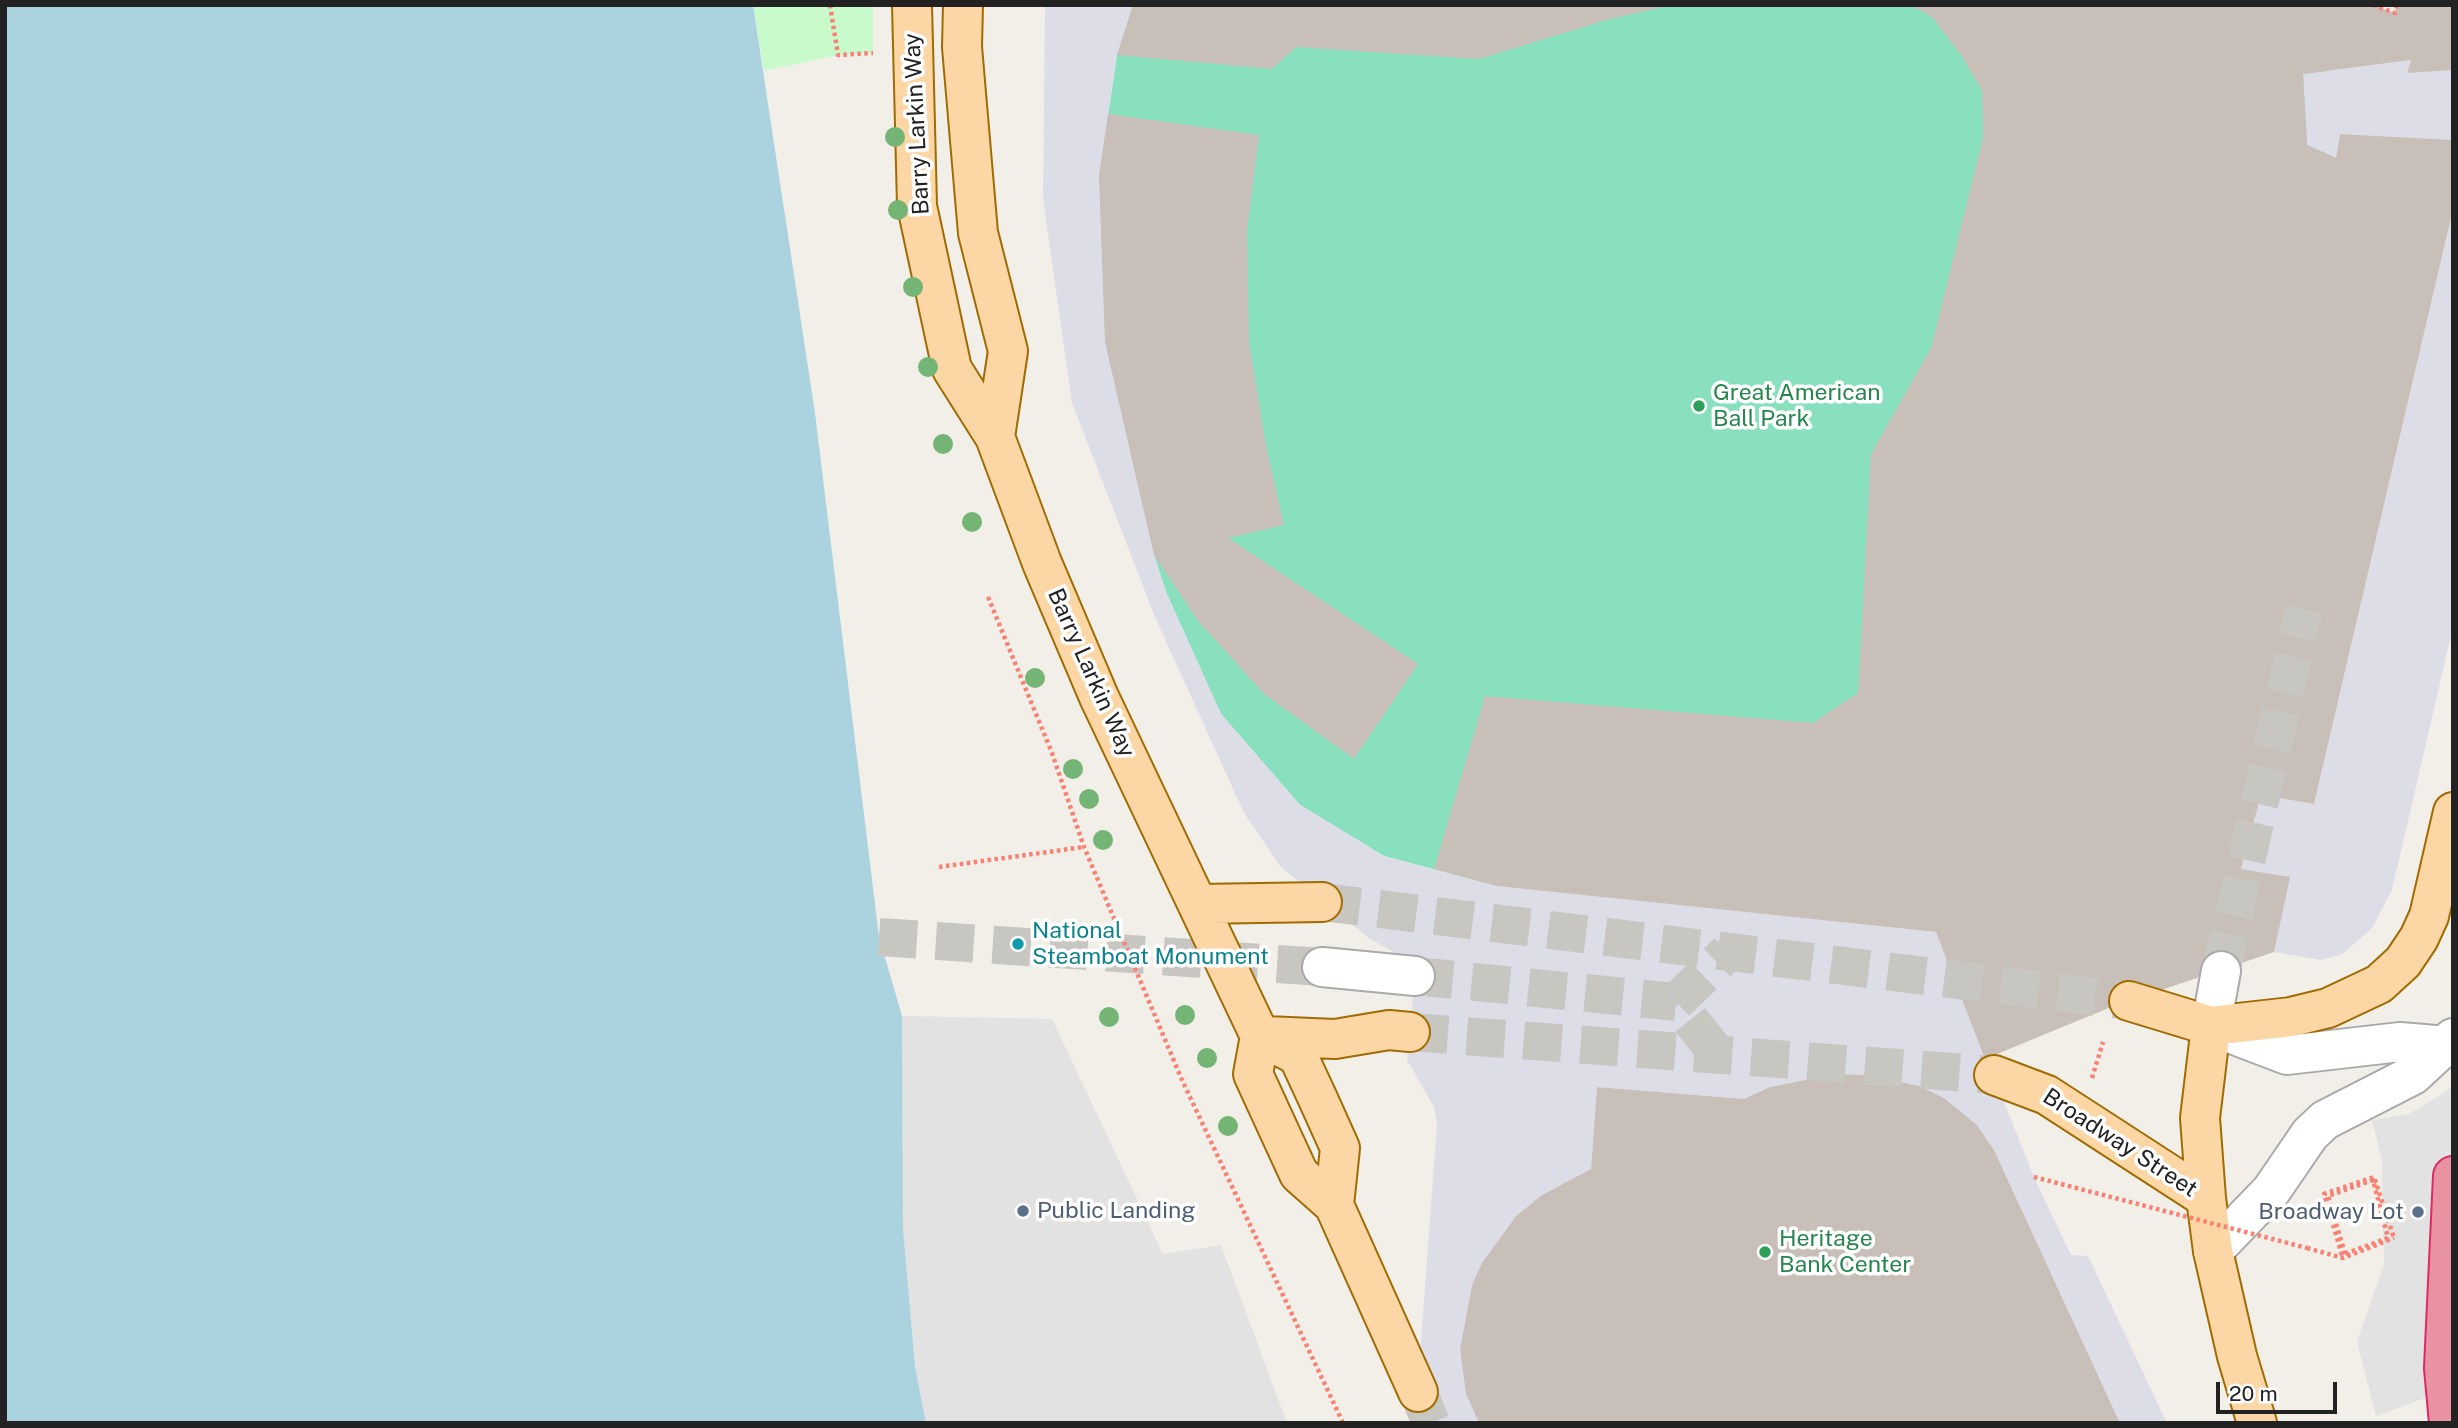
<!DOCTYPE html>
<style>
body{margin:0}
#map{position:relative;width:2458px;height:1428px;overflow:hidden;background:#f2efe9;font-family:"Public Sans",sans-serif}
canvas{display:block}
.frame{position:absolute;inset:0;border:7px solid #222;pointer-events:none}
.scale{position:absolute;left:2216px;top:1382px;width:121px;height:32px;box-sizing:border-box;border:4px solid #222;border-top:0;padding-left:9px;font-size:21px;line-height:24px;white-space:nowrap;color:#222;-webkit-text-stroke:5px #fff;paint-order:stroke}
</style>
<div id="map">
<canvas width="2458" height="1428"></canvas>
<div class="frame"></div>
<div class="scale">20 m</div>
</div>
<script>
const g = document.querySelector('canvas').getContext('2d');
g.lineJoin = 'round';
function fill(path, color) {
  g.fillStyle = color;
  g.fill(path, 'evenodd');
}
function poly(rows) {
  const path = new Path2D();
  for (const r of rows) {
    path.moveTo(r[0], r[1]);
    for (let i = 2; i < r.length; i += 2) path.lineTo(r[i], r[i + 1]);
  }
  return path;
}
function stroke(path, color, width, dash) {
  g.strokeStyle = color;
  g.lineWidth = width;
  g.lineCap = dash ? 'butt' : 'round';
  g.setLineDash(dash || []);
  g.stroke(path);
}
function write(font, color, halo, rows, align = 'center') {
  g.font = font + ' "Public Sans",sans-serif';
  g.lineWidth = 7;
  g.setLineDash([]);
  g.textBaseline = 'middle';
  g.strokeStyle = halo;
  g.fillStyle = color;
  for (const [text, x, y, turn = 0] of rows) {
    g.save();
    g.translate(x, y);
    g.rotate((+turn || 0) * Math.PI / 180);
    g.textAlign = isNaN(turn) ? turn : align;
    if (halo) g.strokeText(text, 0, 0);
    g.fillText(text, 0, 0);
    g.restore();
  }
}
fill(poly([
 [753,5,873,5,873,53,838,55,764,71]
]), '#c8facc');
fill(poly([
 [1133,5,2318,5,2336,158,2059,866,1497,886,1384,856,1300,805,1221,714,1166,592,1154,555,1105,342,1099,176,1117,55]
]), '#88e0be');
fill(poly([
 [902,1016,1052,1019,1163,1254,1221,1245,1287,1423,926,1423,915,1366,903,1228],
 [2453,1084,2453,1388,2376,1416,2357,1341,2384,1265,2382,1160,2372,1120,2409,1114,2447,1091]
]), '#e2e2e2');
fill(poly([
 [1045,5,1133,5,1117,55,1099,176,1105,342,1154,555,1166,592,1221,714,1300,805,1384,856,1497,886,1936,932,2034,1177,2071,1255,2088,1256,2167,1423,2120,1423,1994,1150,1977,1125,1944,1098,1919,1086,1867,1075,1835,1074,1770,1087,1744,1099,1597,1087,1591,1169,1542,1195,1516,1216,1482,1263,1472,1285,1460,1349,1466,1394,1479,1423,1415,1423,1437,1124,1434,1107,1407,1060,1415,976,1411,962,1369,938,1281,867,1244,813,1155,617,1072,403,1043,199],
 [2411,60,2408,72,2453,70,2453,140,2340,134,2336,158,2307,145,2303,74],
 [2453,209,2453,627,2392,890,2372,928,2341,955,2320,960,2274,952,2289,877,2241,869,2261,795,2314,804]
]), '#dddde8');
fill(poly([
 [5,5,753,5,815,413,879,937,902,1016,903,1228,915,1366,926,1423,5,1423]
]), '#aad3df');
fill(poly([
 [1133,5,1667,5,1668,6,1610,19,1479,59,1296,47,1272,69,1117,55],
 [1910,5,2373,5,2395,13,2397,5,2453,5,2453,70,2407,73,2411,60,2303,74,2307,145,2336,158,2340,134,2453,140,2453,209,2314,804,2261,795,2241,869,2290,877,2274,952,2111,1007,1985,1059,1936,932,1497,886,1434,869,1485,696,1813,723,1858,693,1871,454,1931,348,1983,138,1982,91,1963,58,1932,17],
 [1108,114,1259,135,1247,230,1249,343,1267,451,1284,525,1228,538,1418,664,1354,759,1264,694,1198,621,1154,555,1105,342,1099,176],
 [1835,1074,1867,1075,1919,1086,1944,1098,1977,1125,1994,1150,2120,1423,1479,1423,1466,1394,1460,1349,1472,1285,1482,1263,1516,1216,1542,1195,1591,1169,1597,1087,1744,1099,1770,1087]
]), '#c7bfb8');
stroke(poly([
 [879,937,1322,967],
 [2221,971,2304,609],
 [1415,976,1676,1002,1719,1056],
 [1676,1002,1728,952]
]), '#c8c6c1', 38, [38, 19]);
stroke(poly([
 [1322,902,2129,1001],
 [1410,1032,1994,1075],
 [1418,1392,1431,1423]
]), '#c8c6c1', 38, [38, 19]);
const minor = poly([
 [1322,967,1415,976],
 [2221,971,2211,1026,2287,1055,2400,1042,2447,1046],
 [2213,1251,2271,1191,2310,1134,2325,1120,2413,1075,2453,1038]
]);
const major = poly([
 [912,5,917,206,952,369,995,437,1042,563,1099,697,1260,1036,1298,1056,1318,1099,1340,1148,1334,1205],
 [963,5,962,47,978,233,1008,351,995,437],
 [1198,904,1322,902],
 [2129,1001,2211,1026,2291,1017,2328,1008,2379,984,2403,962,2419,938,2429,916,2453,812],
 [2211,1026,2200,1118,2206,1198,2213,1251,2237,1356,2257,1423],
 [1260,1036,1253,1074,1299,1174,1334,1205,1418,1392],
 [1266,1036,1335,1039,1389,1030,1410,1032],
 [1994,1075,2047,1095,2206,1198]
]);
const highway = poly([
 [2449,1423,2444,1368,2453,1176]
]);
stroke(minor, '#a9a9a9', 42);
stroke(major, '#a06b00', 42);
stroke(highway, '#dc2a67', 42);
stroke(poly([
 [830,5,838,55,873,53],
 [2373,5,2395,13,2397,5],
 [988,597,1052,753,1084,847,1182,1080,1343,1423],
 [939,867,1084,847],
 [2092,1078,2103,1042],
 [2307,1248,2343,1258,2394,1238],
 [2345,1254,2328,1196,2373,1180,2388,1238]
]), '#fa8072', 4.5, [3.5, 3.5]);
stroke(minor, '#fff', 38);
stroke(major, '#fcd6a4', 38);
stroke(highway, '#e892a2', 38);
stroke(poly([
 [2034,1177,2307,1248],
 [2388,1238,2342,1255,2324,1194,2374,1177,2394,1238]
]), '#fa8072', 4.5, [3.5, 3.5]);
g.fillStyle = '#74b475';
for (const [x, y] of [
 [895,137],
 [898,210],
 [913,287],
 [928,367],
 [943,444],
 [972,522],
 [1035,678],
 [1073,769],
 [1089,799],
 [1103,840],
 [1185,1015],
 [1109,1017],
 [1207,1058],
 [1228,1126]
]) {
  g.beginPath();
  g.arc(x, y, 10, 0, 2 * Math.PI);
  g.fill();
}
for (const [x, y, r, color] of [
 [1699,406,7,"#2e9e5b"],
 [1018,944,7,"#0f9aa8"],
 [1023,1211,7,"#5c6f8a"],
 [2418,1212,7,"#5c6f8a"],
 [1765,1252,7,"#2e9e5b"]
]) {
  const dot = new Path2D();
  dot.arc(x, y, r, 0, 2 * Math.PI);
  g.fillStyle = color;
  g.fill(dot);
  stroke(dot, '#fff', 2.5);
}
write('23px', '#222', '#fff', [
 ["Barry Larkin Way",917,124,-93],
 ["Barry Larkin Way",1091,673,66],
 ["Broadway Street",2120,1143,33]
]);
write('23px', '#27864d', '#fff', [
 ["Great American",1713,393],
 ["Ball Park",1713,419],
 ["Heritage",1779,1239],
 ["Bank Center",1779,1265]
], 'left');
write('23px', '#0d838f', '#fff', [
 ["National",1032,931],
 ["Steamboat Monument",1032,957]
], 'left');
write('23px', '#4e5e75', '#fff', [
 ["Public Landing",1037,1211],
 ["Broadway Lot",2404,1212,"right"]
], 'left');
</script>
